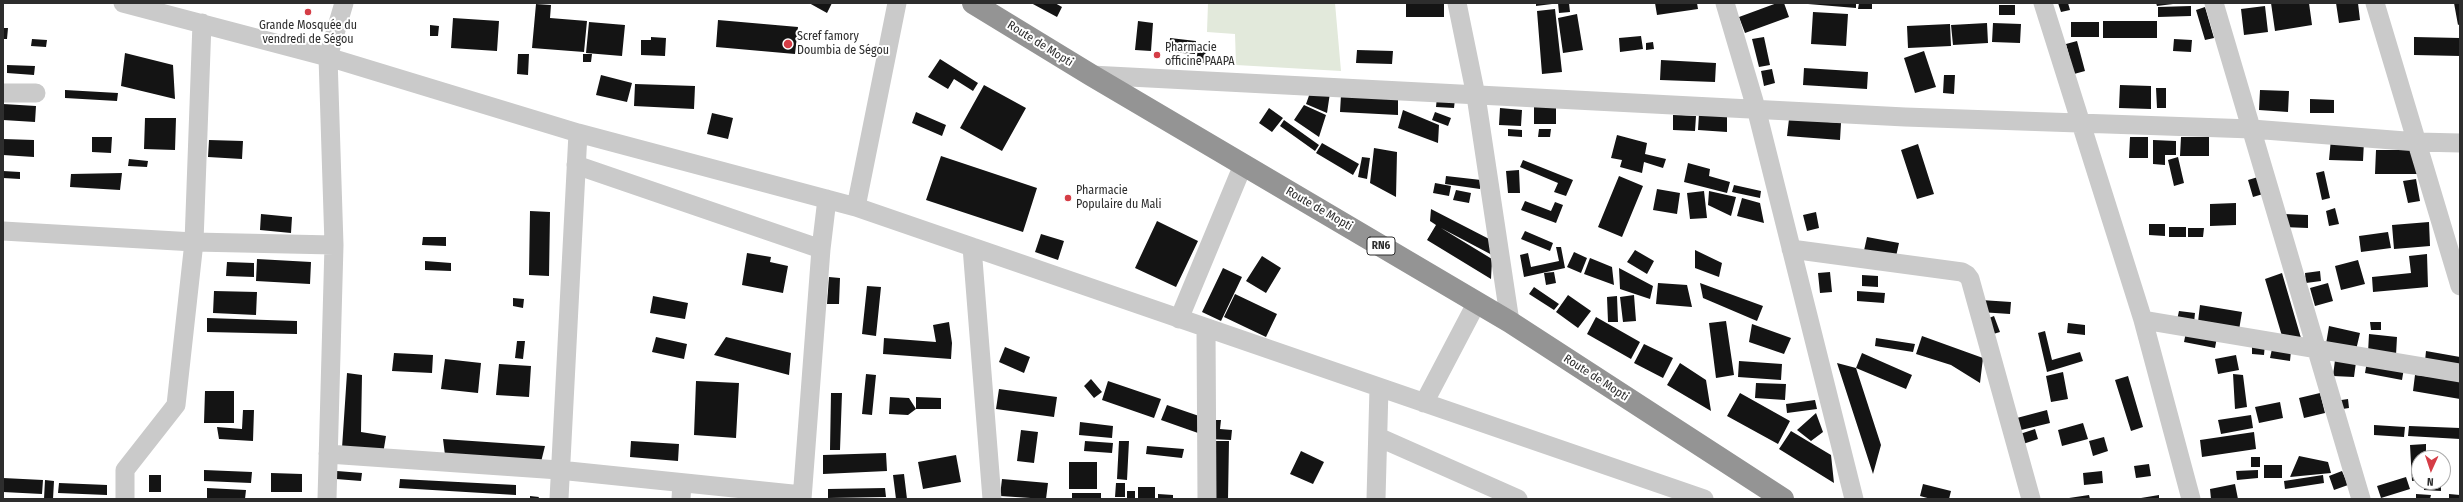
<!DOCTYPE html>
<meta charset="utf-8">
<style>
body{margin:0}
#map{position:relative;width:2463px;height:502px;overflow:hidden;background:#fff;font-family:"Fira Sans Condensed",sans-serif}
canvas{display:block}
.frame{position:absolute;inset:0;border:4px solid #2d2d2d;pointer-events:none}
.north{position:absolute;left:2411px;top:450px;width:40px;height:40px;box-sizing:border-box;background:#fff;border:1px solid #ababab;border-radius:50%;rotate:183deg;font-size:11px;font-weight:700;line-height:16px;text-align:center;color:#2d2d2d}
.north::after{content:'';display:block;margin:auto;width:14px;height:18px;background:#d53d46;clip-path:polygon(50% 0,100% 100%,50% 72%,0 100%)}
</style>
<div id="map">
<canvas width="2463" height="502"></canvas>
<div class="frame"></div>
<div class="north">N</div>
</div>
<script>
const g = document.querySelector('canvas').getContext('2d');
g.lineJoin = 'round';
function fill(path, color) {
  g.fillStyle = color;
  g.fill(path, 'evenodd');
}
function poly(rows) {
  const path = new Path2D();
  for (const r of rows) {
    path.moveTo(r[0], r[1]);
    for (let i = 2; i < r.length; i += 2) path.lineTo(r[i], r[i + 1]);
  }
  return path;
}
function stroke(path, color, width, dash) {
  g.strokeStyle = color;
  g.lineWidth = width;
  g.lineCap = dash ? 'butt' : 'round';
  g.setLineDash(dash || []);
  g.stroke(path);
}
function write(font, color, halo, rows, align = 'center') {
  g.font = font + ' "Fira Sans Condensed",sans-serif';
  g.lineWidth = 4;
  g.setLineDash([]);
  g.textBaseline = 'middle';
  g.strokeStyle = halo;
  g.fillStyle = color;
  for (const [text, x, y, turn = 0] of rows) {
    g.save();
    g.translate(x, y);
    g.rotate((+turn || 0) * Math.PI / 180);
    g.textAlign = isNaN(turn) ? turn : align;
    if (halo) g.strokeText(text, 0, 0);
    g.fillText(text, 0, 0);
    g.restore();
  }
}
fill(poly([
 [1208,3,1335,3,1341,71,1236,65,1235,34,1207,32]
]), '#e2e9db');
fill(poly([
 [809,3,832,3,827,13],
 [1031,3,1055,3,1062,7,1057,17],
 [1406,3,1444,3,1444,17,1406,17],
 [1536,3,1552,3,1552,4,1536,6],
 [1558,3,1569,3,1570,12,1559,13],
 [1655,3,1697,3,1698,9,1657,15],
 [1777,3,1784,3,1789,17,1745,33,1739,17],
 [1796,3,1856,3,1856,8],
 [1859,3,1872,3,1872,9,1858,9],
 [2058,3,2068,3,2070,10,2061,12],
 [2156,3,2173,3,2173,4,2157,6],
 [2271,3,2309,3,2312,25,2275,31],
 [2336,3,2358,3,2360,20,2339,23],
 [2454,3,2460,3,2460,24,2458,25],
 [536,4,551,5,550,18,587,21,584,52,532,48],
 [1999,5,2015,5,2015,15,1999,15],
 [2191,6,2191,16,2158,17,2158,7],
 [2265,6,2268,32,2244,35,2241,9],
 [2205,7,2214,38,2205,40,2196,10],
 [1555,9,1562,72,1542,74,1537,11],
 [1813,12,1848,14,1846,46,1811,44],
 [1577,14,1583,50,1563,53,1558,18],
 [453,18,499,21,497,51,451,48],
 [718,20,798,27,795,54,716,47],
 [1138,21,1153,23,1151,51,1135,50],
 [2103,21,2157,21,2157,38,2103,38],
 [589,22,625,25,622,56,586,53],
 [2071,22,2099,22,2099,37,2071,37],
 [1987,23,1988,43,1953,45,1951,25],
 [1993,23,2021,24,2020,43,1992,42],
 [1950,24,1951,46,1908,48,1907,26],
 [430,25,439,26,438,36,430,36],
 [3,28,8,28,7,39,3,39],
 [1641,36,1643,49,1620,52,1619,38],
 [651,37,666,38,665,56,641,55,641,40,651,40],
 [1764,37,1770,65,1759,67,1752,39],
 [2414,37,2460,38,2460,56,2414,55],
 [1170,38,1196,41,1195,54,1169,52],
 [32,39,47,40,46,47,31,46],
 [2174,39,2192,40,2191,52,2173,51],
 [2077,41,2085,71,2074,74,2066,44],
 [1653,42,1654,49,1646,50,1646,43],
 [1198,49,1206,50,1204,63,1196,62],
 [1357,50,1393,51,1392,64,1356,63],
 [1924,51,1936,87,1915,93,1904,58],
 [125,53,173,65,175,99,121,86],
 [518,54,529,54,528,75,517,74],
 [583,54,592,54,591,62,583,62],
 [940,59,978,83,973,91,954,79,948,89,928,77],
 [1661,60,1716,63,1715,82,1660,80],
 [7,65,35,66,34,75,7,73],
 [1804,68,1868,72,1867,89,1803,85],
 [1772,69,1775,83,1764,86,1761,71],
 [601,75,632,83,627,102,596,95],
 [1944,75,1955,75,1954,94,1943,93],
 [635,84,695,86,694,109,634,106],
 [984,85,1026,108,1002,151,960,128],
 [2120,85,2151,86,2151,109,2119,108],
 [2156,88,2166,88,2166,108,2157,108],
 [65,90,118,93,117,101,65,98],
 [1311,90,1330,93,1327,113,1306,104],
 [2260,90,2289,91,2288,112,2259,110],
 [1341,95,1398,98,1398,115,1340,112],
 [1437,97,1455,99,1454,108,1436,107],
 [2310,99,2334,100,2334,113,2310,113],
 [1534,103,1556,104,1556,124,1534,124],
 [3,104,36,106,35,122,3,120],
 [1304,105,1326,115,1319,137,1294,120],
 [1269,108,1283,118,1272,132,1259,123],
 [1500,108,1522,110,1521,126,1499,125],
 [1403,110,1439,125,1438,143,1398,128],
 [916,112,946,125,942,136,912,123],
 [1435,112,1451,118,1448,126,1432,120],
 [712,113,733,118,728,139,707,134],
 [1699,114,1727,116,1727,132,1698,130],
 [1673,115,1696,116,1695,131,1673,130],
 [145,118,176,118,175,150,144,149],
 [1789,119,1841,123,1840,140,1787,136],
 [1284,120,1319,145,1315,151,1280,126],
 [1508,129,1522,130,1522,137,1508,136],
 [1539,129,1551,129,1550,137,1538,137],
 [1617,135,1647,143,1645,154,1666,159,1663,168,1644,162,1642,173,1620,167,1622,160,1611,158],
 [92,137,112,137,111,153,92,152],
 [2130,137,2148,137,2148,158,2129,158],
 [2181,137,2209,137,2209,156,2180,156],
 [3,139,34,140,34,157,3,155],
 [2331,139,2364,141,2363,161,2329,160],
 [209,140,243,141,242,159,208,157],
 [2153,140,2176,141,2176,155,2165,155,2165,165,2153,164],
 [1322,143,1359,164,1353,175,1316,153],
 [1918,144,1934,194,1917,199,1901,150],
 [1374,148,1397,152,1396,197,1370,183],
 [2376,150,2419,150,2419,174,2375,174],
 [941,156,1037,188,1023,232,926,200],
 [1362,157,1370,158,1367,179,1358,177],
 [2178,157,2184,183,2174,186,2168,160],
 [129,159,148,161,147,167,128,166],
 [1523,160,1573,180,1566,196,1554,192,1558,183,1520,167],
 [1688,163,1710,169,1709,176,1730,182,1727,193,1684,182],
 [1519,170,1520,193,1508,193,1506,171],
 [3,171,20,172,20,179,3,178],
 [2324,171,2330,198,2322,200,2316,173],
 [122,173,120,190,70,187,71,174],
 [1446,176,1481,180,1480,189,1445,184],
 [1619,176,1643,186,1622,237,1598,227],
 [2258,177,2263,194,2253,197,2248,180],
 [2416,179,2420,201,2408,203,2403,181],
 [1435,183,1451,186,1449,196,1433,193],
 [1734,185,1761,191,1760,198,1732,192],
 [1657,189,1680,193,1677,214,1653,210],
 [1456,190,1471,193,1469,203,1453,200],
 [1704,191,1707,218,1690,219,1687,193],
 [1709,191,1736,197,1731,216,1708,205],
 [1742,198,1760,203,1764,223,1737,216],
 [1525,201,1551,211,1555,202,1563,205,1556,223,1521,210],
 [2236,203,2236,225,2210,226,2210,204],
 [2335,208,2339,224,2329,226,2326,211],
 [1431,209,1493,241,1494,256,1441,228,1492,259,1491,279,1427,240,1436,225,1430,221],
 [530,211,550,212,549,276,529,275],
 [1816,212,1819,228,1807,231,1803,215],
 [261,214,292,217,291,233,260,230],
 [2284,214,2308,215,2308,228,2283,227],
 [1157,221,1198,241,1176,287,1135,268],
 [2429,222,2430,246,2394,249,2392,225],
 [2149,224,2165,224,2165,236,2149,235],
 [2169,227,2186,227,2186,237,2169,237],
 [2188,228,2204,228,2203,237,2188,237],
 [1525,231,1553,243,1550,251,1521,239],
 [2388,232,2391,248,2361,252,2359,236],
 [1041,234,1064,241,1058,260,1035,252],
 [423,237,446,237,446,246,422,245],
 [1867,237,1899,243,1895,261,1863,255],
 [1556,247,1561,247,1565,268,1524,277,1520,255,1528,253,1531,267,1559,261],
 [1635,250,1654,261,1647,274,1627,262],
 [1695,250,1722,263,1719,277,1695,268],
 [1574,252,1587,258,1581,273,1567,267],
 [747,253,771,257,770,262,788,266,783,293,742,285],
 [2427,254,2428,287,2373,292,2372,277,2411,273,2409,256],
 [1262,256,1281,268,1266,293,1246,281],
 [1590,258,1612,267,1614,285,1584,274],
 [257,259,311,262,310,284,256,281],
 [2358,260,2365,284,2341,290,2335,266],
 [425,261,451,263,451,271,425,270],
 [227,262,254,263,254,277,226,276],
 [1223,268,1242,277,1221,321,1202,312],
 [1619,268,1653,286,1650,299,1620,289],
 [2320,271,2321,281,2306,283,2305,273],
 [1554,272,1556,283,1546,285,1544,273],
 [1830,272,1832,292,1820,293,1818,273],
 [2282,273,2301,338,2282,336,2265,279],
 [1862,275,1878,276,1878,287,1862,286],
 [829,277,840,278,839,304,827,304],
 [1658,283,1687,285,1692,307,1656,304],
 [1700,283,1763,306,1757,321,1703,298],
 [2328,283,2333,301,2315,306,2310,288],
 [867,286,881,287,876,336,862,334],
 [1534,287,1559,304,1554,310,1529,294],
 [214,291,257,292,256,315,213,313],
 [1857,291,1885,293,1884,303,1857,301],
 [1235,294,1277,314,1266,337,1224,317],
 [1568,295,1591,311,1578,328,1556,312],
 [1634,295,1636,321,1623,322,1620,297],
 [653,296,688,303,685,319,650,313],
 [1617,296,1618,322,1608,322,1607,297],
 [513,298,524,299,523,308,513,306],
 [1981,300,2011,302,2010,314,1980,312],
 [2200,305,2242,312,2239,330,2198,322],
 [2179,311,2195,313,2194,323,2177,320],
 [1994,316,2000,332,1990,335,1984,320],
 [1596,317,1640,342,1631,359,1587,334],
 [207,318,297,321,297,334,207,332],
 [1726,321,1734,375,1716,378,1709,323],
 [949,322,952,343,951,359,883,354,884,338,936,342,933,325],
 [2370,322,2381,322,2381,330,2371,330],
 [2068,323,2085,325,2085,335,2067,333],
 [1752,324,1791,338,1784,354,1749,342],
 [2329,326,2360,333,2356,350,2326,344],
 [2045,331,2052,360,2080,352,2083,361,2047,372,2038,333],
 [2186,332,2217,337,2215,348,2184,342],
 [2369,334,2397,337,2396,355,2368,353],
 [1922,336,1983,358,1980,383,1951,365,1916,354],
 [656,337,687,344,684,359,652,352],
 [726,337,791,353,789,375,714,355],
 [1876,338,1915,344,1913,352,1875,346],
 [517,341,525,341,523,359,515,358],
 [2252,343,2265,344,2264,355,2252,354],
 [1644,344,1673,358,1663,378,1634,363],
 [1005,347,1030,357,1024,373,999,362],
 [2272,349,2291,351,2290,361,2270,358],
 [2426,351,2460,357,2460,367,2425,361],
 [394,353,433,355,432,373,392,371],
 [1862,353,1912,375,1906,389,1856,368,1881,445,1873,474,1837,363,1856,368],
 [2236,355,2239,370,2218,374,2215,359],
 [445,359,481,363,478,393,441,389],
 [2335,360,2356,362,2354,377,2333,376],
 [1739,361,1782,364,1781,380,1738,377],
 [2367,361,2404,368,2402,380,2365,373],
 [1680,363,1706,380,1711,411,1667,385],
 [499,364,531,366,529,397,496,395],
 [2063,372,2068,399,2051,402,2046,376],
 [347,373,362,375,361,432,386,436,383,454,342,448],
 [866,374,876,375,872,415,862,414],
 [2233,374,2243,375,2247,407,2235,409],
 [2415,375,2460,380,2460,399,2413,391],
 [2128,376,2143,427,2131,431,2115,380],
 [1091,379,1102,392,1094,398,1084,386],
 [696,381,739,383,736,438,694,435],
 [1108,381,1161,399,1154,418,1102,400],
 [1756,383,1786,384,1785,400,1755,398],
 [999,389,1057,397,1054,417,996,409],
 [205,391,234,391,234,423,204,423],
 [831,393,842,393,840,450,830,450],
 [1740,393,1790,421,1778,444,1727,416],
 [2320,393,2325,413,2304,418,2299,398],
 [890,397,909,398,916,409,916,397,941,398,941,409,916,409,908,415,889,414],
 [2348,399,2349,408,2336,410,2335,401],
 [1815,400,1817,409,1787,413,1786,404],
 [2280,402,2283,418,2259,423,2255,407],
 [1167,405,1199,416,1198,433,1161,420],
 [243,410,254,410,253,441,219,439,217,427,242,429],
 [2047,410,2050,423,2017,431,2013,419],
 [1816,413,1823,432,1811,441,1797,430],
 [2251,415,2253,428,2221,434,2218,420],
 [1209,420,1221,420,1220,429,1232,430,1231,440,1209,439],
 [1080,422,1113,426,1112,438,1079,435],
 [2083,423,2088,439,2062,446,2058,430],
 [2374,425,2405,427,2404,437,2374,435],
 [2409,426,2460,428,2460,439,2408,436],
 [2035,429,2038,439,2023,444,2020,434],
 [1021,430,1038,432,1034,463,1017,461],
 [1791,431,1831,455,1834,483,1779,449],
 [2254,432,2256,449,2202,457,2200,440],
 [2104,437,2108,451,2093,456,2089,441],
 [443,439,545,446,540,466,445,455],
 [631,441,679,444,678,461,630,457],
 [1085,441,1113,443,1112,453,1084,451],
 [1119,441,1129,441,1127,480,1117,479],
 [1211,441,1229,441,1228,499,1210,499],
 [2426,444,2426,458,2419,458,2419,480,2412,481,2410,445],
 [1147,446,1184,449,1182,458,1146,454],
 [1301,451,1324,462,1313,484,1290,474],
 [886,453,887,471,823,474,823,455],
 [956,455,961,482,923,489,918,462],
 [2299,456,2328,462,2331,473,2290,477],
 [2251,457,2260,457,2260,467,2251,467],
 [1069,462,1097,462,1097,489,1069,489],
 [2149,464,2151,476,2136,478,2134,466],
 [2264,465,2282,465,2282,478,2264,478],
 [204,470,252,472,251,483,204,481],
 [2258,470,2258,478,2237,480,2236,471],
 [337,471,362,473,361,481,336,479],
 [2102,471,2103,483,2084,485,2083,473],
 [2342,471,2348,485,2334,490,2329,476],
 [271,473,302,474,302,492,271,492],
 [904,474,907,499,896,499,893,475],
 [149,475,161,475,161,492,149,492],
 [2323,475,2324,483,2285,489,2284,481],
 [2406,477,2410,489,2381,498,2377,486],
 [3,478,43,480,42,494,3,492],
 [400,479,516,485,516,495,399,488],
 [1002,479,1048,483,1046,499,1000,496],
 [45,480,54,481,53,499,44,499],
 [2424,482,2441,482,2441,491,2424,490],
 [59,483,107,485,107,495,58,493],
 [1116,483,1125,483,1125,497,1115,497],
 [1923,484,1951,491,1949,499,1931,499,1920,496],
 [2235,484,2238,499,2211,499,2210,489],
 [1138,487,1155,487,1155,499,1138,499],
 [207,488,246,490,245,499,207,499],
 [885,488,886,497,828,498,828,489],
 [1127,491,1135,491,1135,498,1127,498],
 [1072,493,1101,493,1101,499,1072,499],
 [1158,494,1173,495,1173,499,1158,499],
 [2416,494,2431,495,2430,499,2416,499],
 [2449,494,2460,495,2460,499,2449,499],
 [2089,495,2090,499,2070,499,2069,498],
 [2159,495,2159,499,2141,499,2141,498],
 [530,496,539,497,538,499,530,499]
]), '#141414');
stroke(poly([
 [123,3,328,57,578,133,856,207,1704,499],
 [1457,3,1476,96,1510,322],
 [1725,3,1756,108,1854,499],
 [2043,3,2143,320,2191,499],
 [2214,3,2361,499],
 [2375,3,2460,286],
 [1091,75,1905,117,2252,129,2418,142,2460,143],
 [3,93,36,93],
 [576,165,821,249],
 [856,207,897,3],
 [3,231,194,242,334,245],
 [972,247,992,499],
 [1791,249,1962,272,1967,275,1970,279,2031,499],
 [1179,319,1243,165],
 [2143,320,2460,373],
 [1206,328,1207,499],
 [1424,403,1477,302],
 [1378,437,1518,499],
 [328,454,559,470,802,495],
 [125,499,125,470,176,405,194,242,202,23],
 [327,499,334,245,328,57,344,3],
 [559,499,578,133],
 [681,499,682,483],
 [802,499,821,249,827,199],
 [1376,499,1379,388]
]), '#cacaca', 19);
stroke(poly([
 [973,3,1091,75,1510,322,1783,499]
]), '#949494', 22);
for (const [x, y, r, color] of [
 [308,12,4,"#d53d46"],
 [788,44,5,"#d53d46"],
 [1157,55,4,"#d53d46"],
 [1068,198,4,"#d53d46"]
]) {
  const dot = new Path2D();
  dot.arc(x, y, r, 0, 2 * Math.PI);
  g.fillStyle = color;
  g.fill(dot);
  stroke(dot, '#fff', 1.5);
}
for (const [x, y, w] of [
 [1381,246,28]
]) {
  const box = new Path2D();
  box.roundRect(x - w / 2, y - 9, w, 18, 3);
  g.fillStyle = '#fff';
  g.fill(box);
  stroke(box, '#2d2d2d', 1);
}
write('bold 11px', '#2d2d2d', null, [
 ["RN6",1381,246]
]);
write('12px', '#2d2d2d', '#fff', [
 ["Grande Mosquée du",308,26,"center"],
 ["vendredi de Ségou",308,40,"center"],
 ["Scref famory",797,37],
 ["Doumbia de Ségou",797,51],
 ["Pharmacie",1165,48],
 ["officine PAAPA",1165,62],
 ["Pharmacie",1076,191],
 ["Populaire du Mali",1076,205]
], 'left');
write('12px', '#2d2d2d', '#fff', [
 ["Route de Mopti",1040,44,32],
 ["Route de Mopti",1319,209,30],
 ["Route de Mopti",1596,378,33]
]);
</script>
